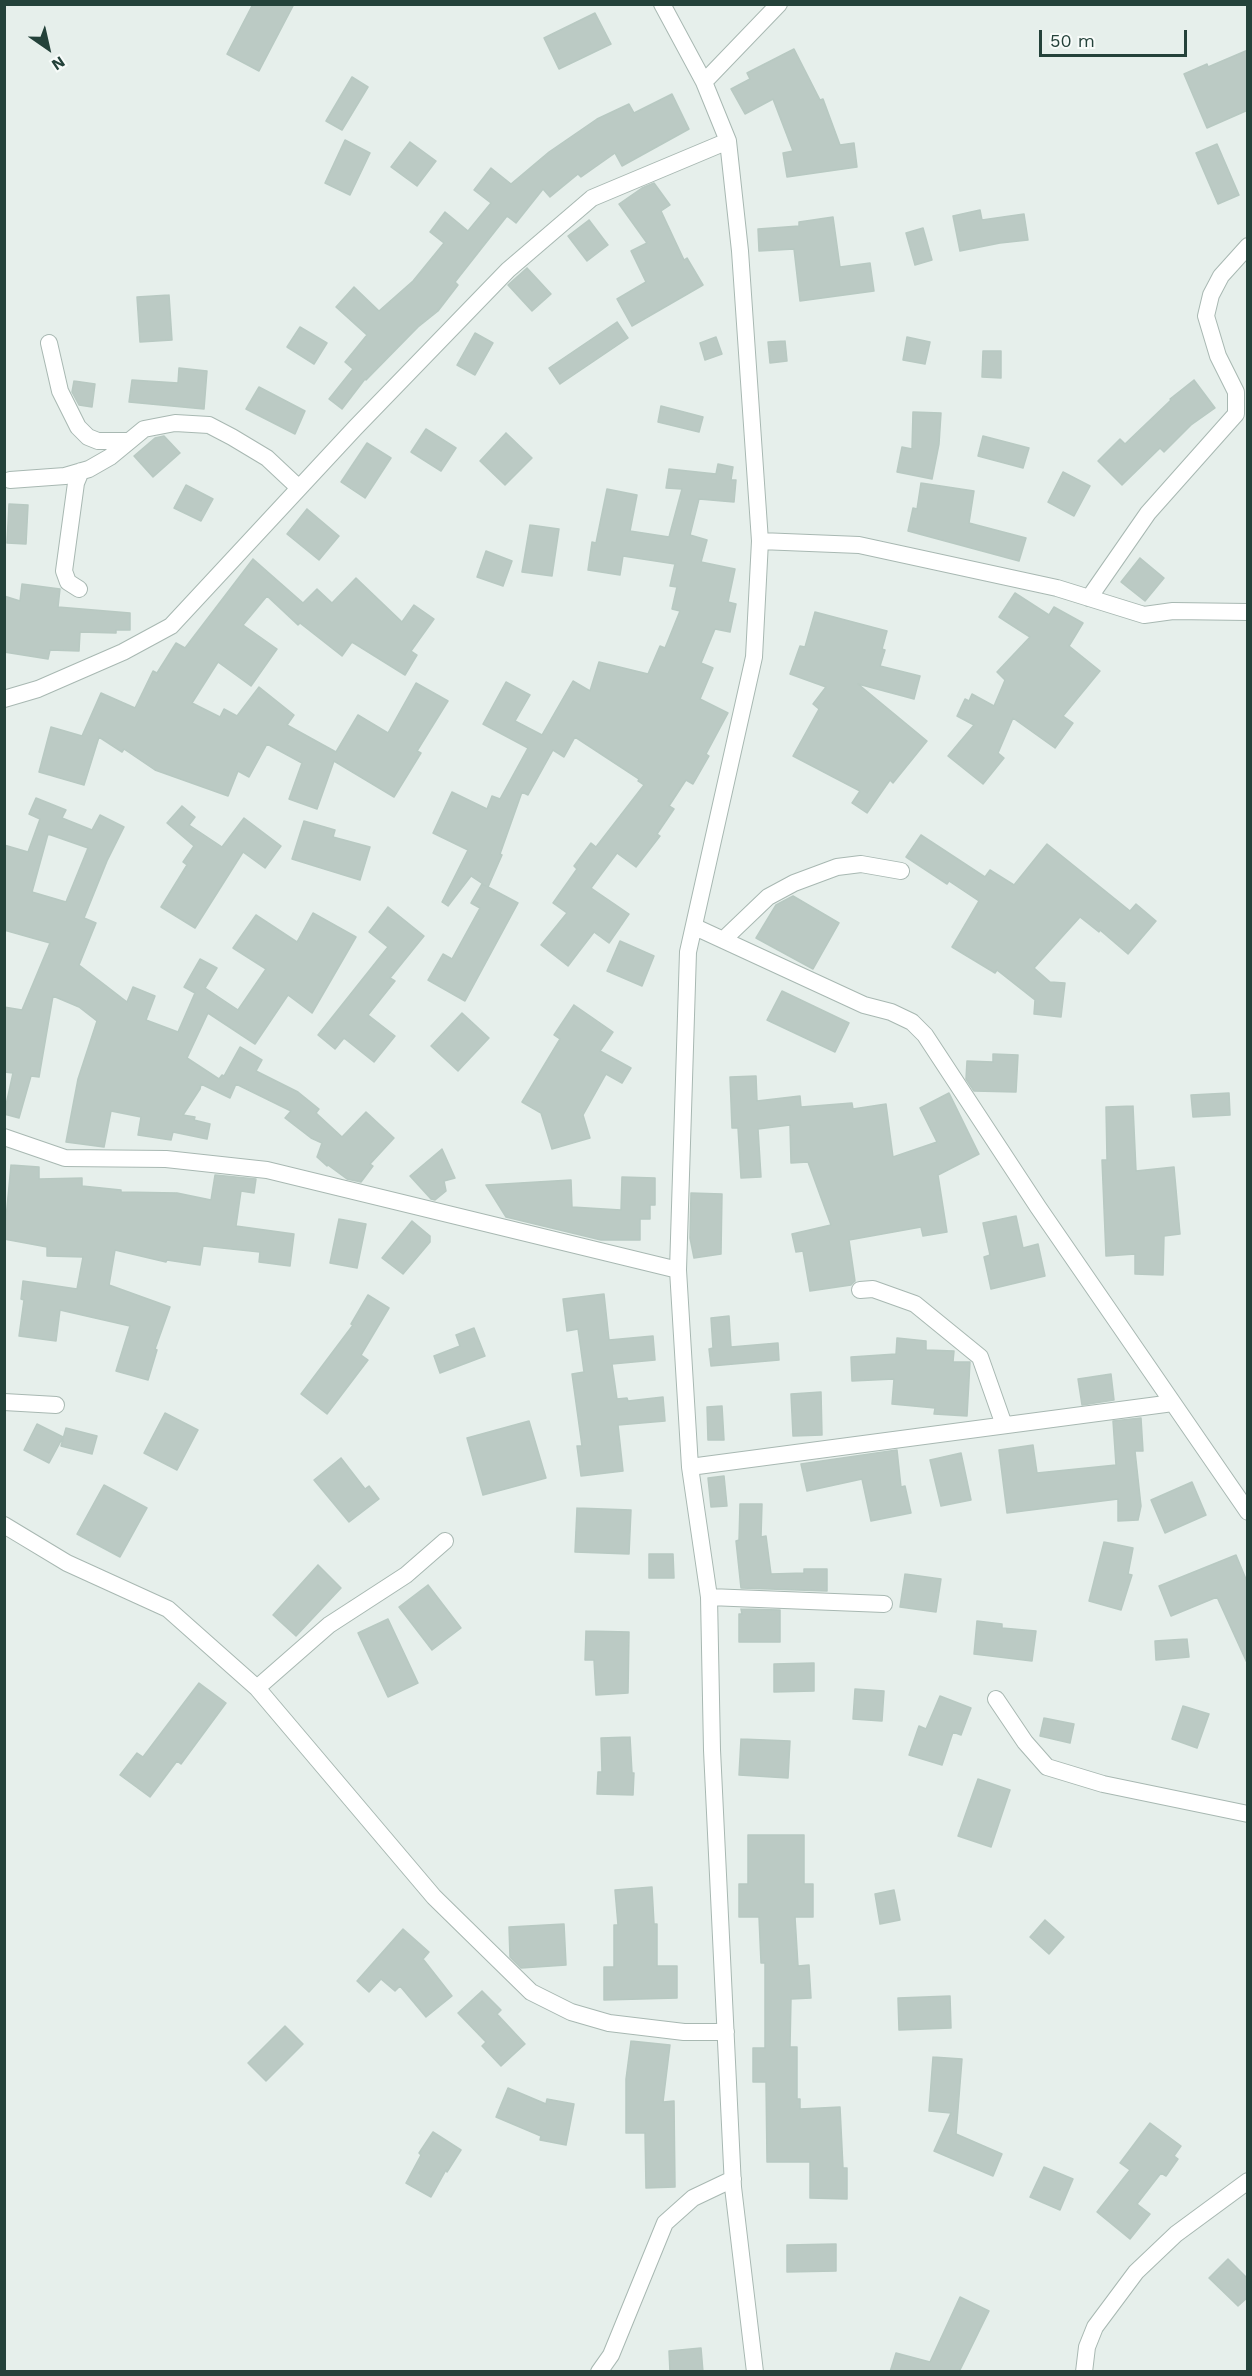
<!DOCTYPE html>
<style>
body{margin:0}
#map{position:relative;width:1252px;height:2376px;overflow:hidden;background:#e6efeb;font-family:"Work Sans",sans-serif}
canvas{display:block}
.frame{position:absolute;inset:0;border:6px solid #24423a;pointer-events:none}
.north{position:absolute;left:18px;top:18px;width:60px;height:60px;-webkit-text-stroke:4px #f7fbf9;paint-order:stroke;rotate:146deg;font-size:16px;font-weight:700;line-height:24px;text-align:center;color:#24423a}
.north::after{content:'';display:block;margin:auto;width:21px;height:27px;background:#24423a;clip-path:polygon(50% 0,100% 100%,50% 72%,0 100%)}
.scale{position:absolute;left:1039px;top:30px;width:148px;height:27px;box-sizing:border-box;border:3px solid #24423a;border-top:0;padding-left:8px;font-size:18px;line-height:21px;white-space:nowrap;color:#24423a;-webkit-text-stroke:4px #f7fbf9;paint-order:stroke}
</style>
<div id="map">
<canvas width="1252" height="2376"></canvas>
<div class="frame"></div>
<div class="north">N</div>
<div class="scale">50 m</div>
</div>
<script>
const g = document.querySelector('canvas').getContext('2d');
g.lineJoin = 'round';
function fill(path, color) {
  g.fillStyle = color;
  g.fill(path, 'evenodd');
}
function poly(rows) {
  const path = new Path2D();
  for (const r of rows) {
    path.moveTo(r[0], r[1]);
    for (let i = 2; i < r.length; i += 2) path.lineTo(r[i], r[i + 1]);
  }
  return path;
}
function stroke(path, color, width, dash) {
  g.strokeStyle = color;
  g.lineWidth = width;
  g.lineCap = dash ? 'butt' : 'round';
  g.setLineDash(dash || []);
  g.stroke(path);
}
const building = poly([
 [253,4,294,4,259,71,227,54,253,4],
 [595,13,611,44,559,69,544,38,595,13],
 [794,49,820,100,823,99,840,145,854,143,857,167,787,177,783,153,793,151,773,99,745,114,731,89,750,79,747,73,794,49],
 [1248,50,1248,110,1207,128,1184,74,1207,64,1208,67,1248,50],
 [352,77,368,87,342,130,326,121,352,77],
 [672,94,689,129,622,166,615,153,581,177,578,174,550,197,543,189,516,223,507,216,455,282,458,285,438,311,418,327,366,380,365,379,342,409,329,399,353,369,345,362,367,335,336,307,354,287,379,311,413,281,444,243,430,232,445,212,468,231,491,203,474,190,491,168,511,184,549,152,597,119,629,104,634,113,672,94],
 [345,140,370,153,350,195,325,183,345,140],
 [410,142,436,161,417,186,391,167,410,142],
 [1217,144,1239,195,1218,204,1196,153,1217,144],
 [654,183,670,205,661,211,684,260,687,258,703,285,632,326,617,299,646,282,631,251,647,243,619,204,642,188,654,183],
 [980,210,982,220,1024,214,1028,240,1000,243,960,251,953,216,980,210],
 [833,217,840,267,870,263,874,291,800,301,794,249,759,251,758,229,799,226,799,222,833,217],
 [589,220,608,245,587,261,568,236,589,220],
 [923,228,932,260,915,265,906,233,923,228],
 [527,268,551,294,532,311,508,285,527,268],
 [169,295,172,340,140,342,137,297,169,295],
 [617,322,628,338,560,384,549,368,617,322],
 [300,327,327,343,314,364,287,347,300,327],
 [475,333,493,343,475,375,457,365,475,333],
 [716,337,722,354,705,360,700,343,716,337],
 [907,337,930,342,925,364,903,360,907,337],
 [785,341,787,361,770,363,768,342,785,341],
 [983,351,1001,351,1001,378,982,377,983,351],
 [179,368,207,371,204,409,129,402,132,380,178,383,179,368],
 [1194,380,1215,408,1191,425,1164,452,1160,448,1122,485,1098,461,1120,439,1125,444,1171,400,1170,399,1194,380],
 [74,381,95,384,92,407,79,405,72,392,74,381],
 [259,387,305,411,295,434,246,409,259,387],
 [661,406,703,417,699,432,658,422,661,406],
 [913,412,941,413,939,444,932,479,897,472,902,447,912,449,913,412],
 [426,429,456,448,441,471,411,452,426,429],
 [506,433,532,458,505,485,480,461,506,433],
 [164,436,180,453,153,477,134,456,155,438,164,436],
 [983,436,1029,448,1023,468,978,456,983,436],
 [367,443,391,458,365,498,341,482,367,443],
 [718,464,733,467,731,480,736,480,734,502,699,499,690,535,707,540,701,562,735,569,728,602,736,604,730,632,715,629,701,663,713,668,700,699,728,713,706,754,709,756,693,784,686,780,669,806,674,809,657,834,660,836,636,867,617,853,591,888,629,914,609,943,594,932,568,966,541,945,567,913,553,903,577,869,574,866,591,843,596,847,644,785,638,781,639,779,575,737,564,757,553,750,528,795,522,792,500,854,502,855,488,887,518,903,465,1001,428,980,443,954,452,959,480,908,471,903,482,884,486,886,471,876,448,906,442,902,468,850,433,833,452,792,487,809,492,796,500,799,528,748,483,724,506,682,530,695,515,721,542,735,573,681,590,691,599,662,648,674,660,646,665,648,680,611,672,609,677,587,670,586,675,564,623,556,620,575,588,570,592,542,596,543,607,489,637,495,630,531,669,537,682,489,666,488,669,469,716,474,718,464],
 [1063,472,1090,486,1074,516,1048,502,1063,472],
 [921,483,974,491,969,523,1026,538,1019,561,908,531,913,508,917,509,921,483],
 [186,485,213,499,201,521,174,508,186,485],
 [9,504,28,505,26,544,7,543,9,504],
 [307,509,339,536,319,560,287,534,307,509],
 [530,525,559,529,552,576,522,572,530,525],
 [486,551,512,561,503,586,477,577,486,551],
 [1140,558,1164,578,1145,601,1121,582,1140,558],
 [253,559,303,603,317,589,332,603,356,578,402,622,414,605,434,619,411,651,417,655,405,675,352,642,342,656,300,623,298,625,267,596,243,625,277,649,251,686,218,662,192,703,220,717,224,709,237,716,259,687,294,715,287,725,336,752,358,715,388,733,416,683,448,701,417,751,421,753,394,797,334,761,317,809,289,799,302,763,267,744,249,777,238,771,228,796,155,770,124,749,122,752,99,737,84,785,39,772,51,727,82,736,101,693,135,708,153,671,157,673,176,643,185,648,253,559],
 [22,584,60,589,58,607,130,613,130,630,116,630,116,633,80,632,79,651,50,650,48,659,4,652,4,596,20,601,22,584],
 [1015,593,1049,615,1054,607,1083,623,1069,646,1100,671,1063,716,1073,723,1055,748,1013,718,998,753,1004,758,983,784,948,756,974,725,957,716,965,699,969,701,972,694,994,706,1005,680,997,672,1030,637,999,617,1015,593],
 [815,612,887,631,882,649,885,650,880,666,920,676,914,699,858,684,927,741,893,783,890,780,867,813,852,803,860,791,793,756,819,709,813,704,826,687,790,674,800,646,805,647,815,612],
 [36,798,66,810,62,818,92,830,100,815,124,827,107,861,84,918,96,923,79,965,127,1002,133,987,155,996,146,1020,178,1032,195,993,184,987,200,959,217,968,205,988,238,1010,266,969,233,948,256,915,297,942,313,913,356,937,312,1013,288,995,255,1044,208,1013,187,1058,219,1079,222,1075,224,1076,240,1047,262,1060,256,1071,298,1092,319,1109,316,1113,342,1137,366,1112,394,1138,370,1164,373,1166,361,1182,347,1179,328,1165,327,1166,317,1157,322,1143,311,1138,285,1118,291,1111,236,1084,230,1098,201,1084,200,1089,183,1115,195,1117,194,1120,210,1124,207,1139,173,1132,171,1140,138,1135,141,1117,111,1111,104,1147,66,1142,78,1079,97,1021,79,1007,53,996,39,1077,31,1076,19,1118,4,1114,13,1073,4,1072,4,1007,22,1010,50,943,4,930,4,845,28,852,40,819,29,814,36,798],
 [48,834,88,848,66,902,32,892,48,834],
 [182,806,195,817,189,825,222,847,244,818,281,846,265,868,243,852,195,928,161,907,187,865,183,862,194,846,167,823,182,806],
 [304,821,335,830,333,837,370,847,360,880,292,859,304,821],
 [921,835,985,877,990,870,1014,885,1047,844,1130,911,1136,904,1156,921,1128,954,1100,930,1099,932,1080,917,1034,968,1050,982,1065,983,1061,1017,1034,1014,1035,1000,997,970,995,973,952,947,979,901,949,881,947,884,906,857,921,835],
 [793,896,839,923,813,969,756,938,776,905,793,896],
 [388,907,424,936,390,978,395,981,368,1015,395,1036,374,1062,344,1038,335,1049,318,1035,388,947,369,932,388,907],
 [620,941,654,956,642,986,607,971,620,941],
 [782,991,849,1023,835,1052,767,1020,782,991],
 [574,1005,613,1032,600,1051,631,1068,622,1083,606,1074,583,1115,590,1138,552,1149,541,1113,522,1102,560,1039,554,1035,574,1005],
 [462,1013,489,1038,458,1071,431,1046,462,1013],
 [993,1054,1018,1055,1016,1092,974,1091,966,1079,967,1061,993,1062,993,1054],
 [756,1076,757,1101,800,1096,801,1107,852,1103,853,1109,886,1104,893,1157,937,1142,920,1108,949,1093,979,1154,938,1175,947,1232,923,1236,921,1227,849,1240,855,1281,851,1285,810,1291,803,1251,796,1252,792,1234,831,1225,808,1162,791,1163,790,1125,758,1129,761,1177,741,1178,738,1128,732,1128,730,1077,756,1076],
 [1229,1093,1230,1115,1193,1117,1191,1095,1229,1093],
 [1133,1106,1136,1171,1174,1167,1180,1234,1164,1236,1163,1275,1135,1274,1135,1254,1106,1256,1102,1160,1107,1160,1106,1107,1133,1106],
 [442,1149,455,1178,444,1181,446,1191,435,1200,431,1199,410,1176,442,1149],
 [11,1165,39,1167,39,1179,82,1178,82,1186,121,1190,121,1192,177,1193,211,1200,215,1175,256,1179,254,1193,241,1191,236,1226,294,1234,290,1266,259,1262,260,1252,203,1246,200,1265,167,1260,166,1262,115,1250,109,1285,170,1307,155,1349,157,1350,148,1380,116,1371,130,1326,60,1310,56,1341,19,1336,24,1300,21,1299,23,1281,77,1289,83,1257,47,1256,47,1247,4,1239,11,1165],
 [622,1177,655,1178,655,1205,650,1205,650,1219,640,1219,640,1240,601,1240,506,1217,486,1185,571,1180,572,1207,621,1210,622,1177],
 [691,1193,722,1194,721,1254,694,1258,690,1238,691,1193],
 [1016,1216,1023,1248,1038,1244,1045,1276,991,1289,984,1257,990,1255,983,1223,1016,1216],
 [339,1219,366,1224,357,1268,330,1263,339,1219],
 [412,1221,430,1236,430,1242,403,1274,382,1258,412,1221],
 [604,1294,609,1340,653,1336,655,1360,612,1364,617,1399,627,1398,628,1401,663,1397,665,1421,618,1425,623,1471,581,1476,577,1446,582,1446,572,1374,584,1372,578,1329,567,1331,563,1299,604,1294],
 [368,1295,389,1308,361,1355,368,1360,327,1414,301,1394,353,1325,351,1324,368,1295],
 [729,1316,731,1347,778,1343,779,1360,711,1366,709,1349,713,1348,711,1318,729,1316],
 [474,1328,485,1356,440,1373,434,1356,460,1346,456,1335,474,1328],
 [897,1338,926,1341,926,1350,954,1351,953,1362,970,1362,967,1416,934,1414,935,1408,892,1404,894,1379,852,1381,851,1357,896,1354,897,1338],
 [1111,1374,1114,1400,1082,1405,1078,1379,1111,1374],
 [821,1392,822,1435,793,1436,791,1394,821,1392],
 [722,1406,724,1440,708,1440,707,1407,722,1406],
 [165,1413,198,1430,177,1470,144,1453,165,1413],
 [1141,1418,1143,1451,1135,1451,1141,1506,1138,1520,1118,1521,1118,1499,1007,1513,999,1450,1033,1445,1037,1473,1116,1465,1113,1421,1141,1418],
 [529,1421,546,1478,483,1495,467,1438,529,1421],
 [37,1424,63,1437,49,1463,24,1450,37,1424],
 [66,1428,97,1436,92,1454,61,1446,66,1428],
 [897,1450,901,1487,905,1486,911,1513,871,1521,862,1479,807,1491,801,1464,897,1450],
 [961,1453,971,1500,941,1506,930,1460,961,1453],
 [341,1458,365,1489,369,1486,379,1499,349,1522,314,1480,341,1458],
 [724,1476,727,1506,711,1507,708,1478,724,1476],
 [1192,1482,1206,1515,1165,1533,1151,1500,1192,1482],
 [104,1485,147,1508,120,1557,77,1534,104,1485],
 [740,1504,762,1504,761,1537,766,1536,771,1574,804,1573,804,1569,827,1569,827,1591,741,1588,736,1541,739,1540,740,1504],
 [577,1508,631,1510,629,1554,575,1552,577,1508],
 [1104,1542,1133,1548,1128,1574,1132,1575,1121,1610,1089,1601,1104,1542],
 [649,1554,673,1554,674,1578,649,1578,649,1554],
 [1236,1555,1248,1584,1248,1665,1217,1597,1171,1616,1159,1586,1236,1555],
 [318,1565,341,1588,296,1636,273,1615,318,1565],
 [905,1574,941,1579,936,1612,900,1607,905,1574],
 [428,1585,461,1628,432,1650,399,1607,428,1585],
 [741,1609,780,1610,780,1642,739,1642,739,1614,742,1614,741,1609],
 [388,1619,418,1683,388,1697,358,1633,388,1619],
 [977,1621,1002,1624,1002,1628,1036,1631,1032,1661,974,1654,977,1621],
 [586,1631,629,1632,628,1693,596,1695,594,1660,585,1660,586,1631],
 [1187,1639,1189,1657,1156,1660,1155,1641,1187,1639],
 [814,1663,814,1691,774,1692,774,1664,814,1663],
 [199,1683,226,1703,181,1764,177,1761,150,1797,120,1775,137,1753,143,1757,199,1683],
 [855,1689,884,1691,882,1721,853,1719,855,1689],
 [940,1696,971,1708,961,1735,953,1732,942,1765,909,1755,919,1726,926,1729,940,1696],
 [1183,1706,1209,1714,1197,1748,1172,1739,1183,1706],
 [1044,1718,1074,1724,1070,1743,1040,1736,1044,1718],
 [630,1737,632,1773,634,1773,633,1795,597,1794,598,1772,602,1772,601,1738,630,1737],
 [741,1739,790,1741,788,1778,739,1775,741,1739],
 [978,1779,1010,1790,991,1847,958,1836,978,1779],
 [748,1835,804,1835,804,1884,813,1884,813,1917,795,1917,798,1966,809,1965,811,1998,791,1999,790,2047,797,2047,797,2099,800,2099,800,2109,840,2107,843,2168,847,2168,847,2199,810,2198,810,2162,767,2162,766,2082,753,2082,753,2048,765,2048,765,1963,761,1963,759,1917,739,1917,739,1884,748,1884,748,1835],
 [652,1887,654,1924,657,1924,657,1966,677,1966,677,1998,604,2000,604,1967,614,1967,614,1925,618,1925,615,1890,652,1887],
 [894,1890,900,1920,880,1924,875,1894,894,1890],
 [1045,1920,1064,1937,1049,1954,1030,1937,1045,1920],
 [564,1924,566,1965,521,1968,510,1957,509,1927,564,1924],
 [403,1929,429,1952,423,1959,452,1996,426,2017,400,1986,395,1991,381,1979,369,1992,357,1981,403,1929],
 [482,1991,501,2010,497,2014,525,2044,501,2066,482,2046,486,2042,458,2013,482,1991],
 [950,1996,951,2028,899,2030,898,1998,950,1996],
 [285,2026,303,2044,266,2081,248,2063,285,2026],
 [631,2041,670,2045,663,2102,674,2101,675,2187,646,2188,645,2133,626,2133,626,2079,631,2041],
 [933,2057,962,2059,956,2134,1002,2154,993,2176,934,2151,951,2113,929,2111,933,2057],
 [508,2088,546,2104,547,2099,574,2104,566,2145,540,2140,541,2136,496,2117,508,2088],
 [1150,2123,1181,2146,1174,2156,1178,2159,1166,2176,1161,2173,1137,2204,1150,2214,1130,2239,1097,2212,1130,2170,1120,2163,1150,2123],
 [433,2132,461,2150,447,2172,446,2170,431,2197,406,2183,421,2155,419,2153,433,2132],
 [1044,2167,1073,2179,1060,2210,1030,2197,1044,2167],
 [836,2244,836,2271,787,2272,787,2245,836,2244],
 [1228,2259,1248,2279,1248,2297,1238,2306,1209,2278,1228,2259],
 [960,2297,989,2311,959,2372,890,2372,896,2353,930,2362,960,2297],
 [701,2348,703,2372,670,2372,669,2351,701,2348]
]);
fill(building, '#bbcac4');
stroke(building, '#b8c9c2', 1.5);
const minor = poly([
 [662,4,704,82,728,141,740,251,760,541,754,657,688,952,678,1270,690,1467,709,1597,712,1750,733,2187,755,2372],
 [704,82,779,4],
 [49,343,60,391,78,427,88,437,98,441,128,441],
 [10,480,65,476,89,469,110,457,144,429,175,423,209,425,232,437,267,458,299,488],
 [760,541,859,545,1057,588,1144,615,1173,611,1248,612],
 [79,589,68,582,64,571,76,483,81,471],
 [1089,598,1148,513,1236,414,1236,392,1218,356,1206,316,1211,295,1221,276,1248,246],
 [4,699,38,689,123,652,171,626,355,428,508,270,592,198,728,141],
 [695,927,864,1005,891,1012,912,1022,925,1035,1038,1207,1248,1512],
 [723,940,768,897,794,883,837,867,861,864,901,871],
 [4,1137,65,1158,166,1159,267,1170,678,1270],
 [860,1290,873,1289,915,1304,980,1357,1004,1425],
 [4,1402,56,1405],
 [690,1467,1173,1403],
 [4,1525,67,1563,168,1609,257,1688,434,1897,531,1992,571,2012,609,2023,684,2032,726,2032],
 [709,1597,884,1604],
 [257,1688,329,1625,406,1575,445,1541],
 [996,1699,1025,1742,1047,1767,1103,1784,1248,1814],
 [599,2372,611,2355,665,2223,693,2198,733,2179],
 [1084,2372,1087,2347,1095,2327,1136,2272,1176,2234,1248,2181]
]);
stroke(minor, '#a8b8b2', 18);
stroke(minor, '#fff', 16);
</script>
